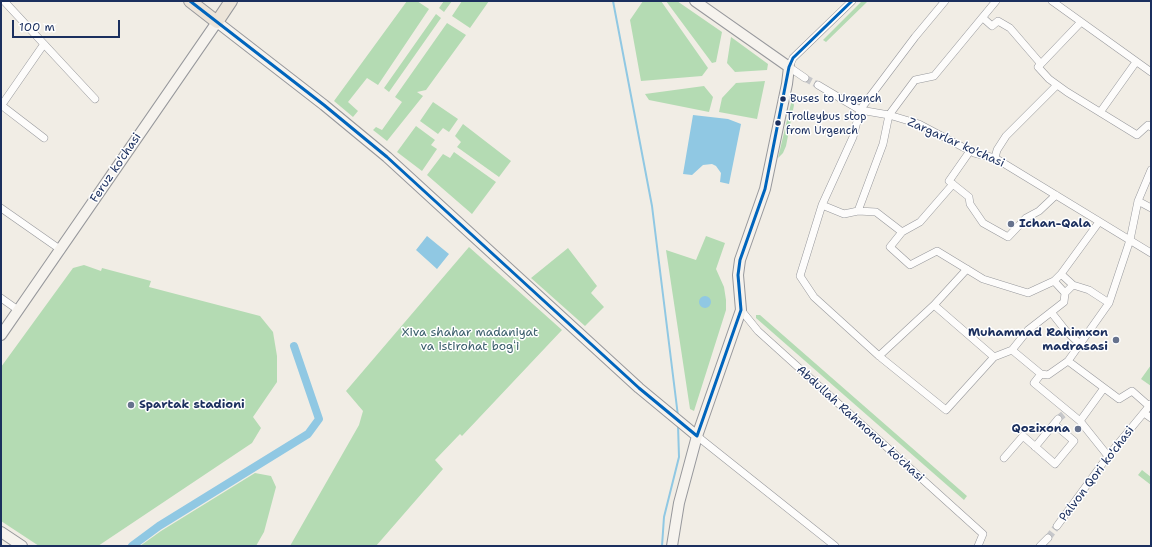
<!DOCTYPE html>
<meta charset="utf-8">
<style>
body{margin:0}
#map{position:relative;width:1152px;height:547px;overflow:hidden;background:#f1ede5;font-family:"Shantell Sans",sans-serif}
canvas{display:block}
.frame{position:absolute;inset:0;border:2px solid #1b2f5e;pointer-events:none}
.scale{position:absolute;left:12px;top:20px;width:108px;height:18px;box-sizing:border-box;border:2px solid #1b2f5e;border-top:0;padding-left:5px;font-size:12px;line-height:14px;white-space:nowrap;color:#1b2f5e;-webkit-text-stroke:3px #fff;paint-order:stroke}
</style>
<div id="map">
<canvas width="1152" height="547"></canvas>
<div class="frame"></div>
<div class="scale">100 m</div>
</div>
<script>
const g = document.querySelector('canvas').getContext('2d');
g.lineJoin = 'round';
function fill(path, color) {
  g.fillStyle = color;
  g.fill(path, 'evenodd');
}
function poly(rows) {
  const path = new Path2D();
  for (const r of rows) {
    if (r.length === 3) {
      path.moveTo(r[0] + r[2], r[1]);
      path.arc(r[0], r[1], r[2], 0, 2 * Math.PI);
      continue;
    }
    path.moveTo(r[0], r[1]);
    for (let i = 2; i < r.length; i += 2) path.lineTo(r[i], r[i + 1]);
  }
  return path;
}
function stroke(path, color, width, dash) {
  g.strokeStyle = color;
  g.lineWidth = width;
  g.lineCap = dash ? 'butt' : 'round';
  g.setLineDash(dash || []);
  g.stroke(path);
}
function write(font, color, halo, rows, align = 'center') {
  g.font = font + ' "Shantell Sans",sans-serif';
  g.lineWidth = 3;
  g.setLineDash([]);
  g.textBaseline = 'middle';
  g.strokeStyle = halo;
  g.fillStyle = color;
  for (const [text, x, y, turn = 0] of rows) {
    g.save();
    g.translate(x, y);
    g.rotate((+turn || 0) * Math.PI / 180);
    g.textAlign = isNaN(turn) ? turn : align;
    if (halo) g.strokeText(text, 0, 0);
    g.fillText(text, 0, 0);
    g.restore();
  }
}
fill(poly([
 [407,1,417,1,429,9,378,85,367,78,348,102,358,111,353,117,334,101],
 [444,1,452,1,444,12,439,8],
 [462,1,489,1,470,28,452,16],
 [643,1,661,1,708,68,702,76,641,81,630,20],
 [666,1,677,1,722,32,716,62,712,63],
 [862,1,868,1,826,42,823,40],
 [436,14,441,18,389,92,384,88],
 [447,23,466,35,426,90,417,92,423,96,387,141,373,130,376,127,382,130,402,102,395,97],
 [731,37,768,64,767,70,735,72,727,63],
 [765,81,757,119,719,112,722,98,736,83],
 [704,86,713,97,709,112,649,100,645,94],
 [792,99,794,105,786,146,783,153,778,158],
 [433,102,458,119,449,132,443,128,438,134,420,121],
 [463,124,511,161,499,177,457,147,461,142,455,136],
 [416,126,435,140,431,145,437,149,422,171,397,152],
 [454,152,496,182,472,214,427,175,443,154,450,158],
 [706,236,725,243,716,269,724,287,726,300,726,310,694,411,690,409,666,250,696,260],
 [469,247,562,330,462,436,460,434,435,460,443,469,376,546,290,546,359,425,363,411,346,391],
 [568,248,597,286,591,293,604,307,585,326,531,278],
 [84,265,101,271,102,268,151,281,149,287,260,316,273,332,277,356,277,382,253,417,261,428,252,443,98,546,39,546,1,521,1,367,73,268],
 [756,315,760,315,967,496,964,500,756,318],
 [1151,365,1151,386,1141,379],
 [1142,470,1151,477,1151,485,1138,475],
 [255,473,271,476,276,487,264,532,256,546,140,546,161,531]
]), '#b4dbb3');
fill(poly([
 [693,115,728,119,741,124,729,184,720,182,721,173,716,166,712,164,703,165,692,175,683,174],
 [427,236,449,254,437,269,416,250],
 [705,302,6]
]), '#90c8e3');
stroke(poly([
 [613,1,652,206,678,416],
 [662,546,664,517,679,457,678,425]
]), '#90c8e3', 2);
stroke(poly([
 [132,546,159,526,308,434,319,419,294,346]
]), '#90c8e3', 8);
stroke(poly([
 [805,78,818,85],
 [1058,419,1064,414],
 [1048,538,1057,526]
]), '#c6c7ca', 7, [7, 3.5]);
const street = poly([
 [4,1,95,99],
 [945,1,915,37,860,110,853,137,822,205,800,276,814,297,879,356,946,410,994,357,1012,350,1028,330,1064,302,1065,293],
 [1052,1,1151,72],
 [983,18,992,26,998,21,1010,28,1041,64],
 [1081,22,1038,67,1049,79,1067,92,1137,135,1148,125,1151,127],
 [805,78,789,67,793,58,852,1],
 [818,85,860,110,889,115,919,124,974,153,995,158,1151,253],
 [1,105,44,138],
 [1,106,44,44],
 [1101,111,1136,62],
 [970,151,949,181,969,197,970,204,983,223,1008,237,1026,218,1039,211,1056,195],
 [995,158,997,150,1006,136,1057,85],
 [953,184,920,222,902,232,890,247,910,265,937,251,983,279,1028,293,1054,281],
 [1138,201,1151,208],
 [822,205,844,214,858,211,876,212,902,232],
 [1,208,61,250],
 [858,211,883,144,889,115,915,80,934,76,996,1],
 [1061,274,1099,222],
 [1073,285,1065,293,1054,281,1061,274,1073,285,1089,290,1109,303],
 [1,298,18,310],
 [934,305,994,357],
 [741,310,758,331,983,534,978,546],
 [1051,312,1066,331,1081,345],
 [1012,350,1041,374],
 [879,356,934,305,967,269],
 [1068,361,1119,399,1132,391,1149,406],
 [1041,374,1048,375,1068,361,1109,303,1130,240,1138,201,1151,170],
 [1041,374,1034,383,1080,421,1108,456],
 [1144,413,1151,418],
 [1080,421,1104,388],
 [697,436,835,546],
 [1035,447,1058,419],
 [1004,458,1023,436,1055,464,1074,441,1054,424],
 [1057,526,1108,456,1151,404],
 [1040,546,1048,538]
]);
const secondary = poly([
 [1,335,217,22,324,105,387,157,639,388,697,436],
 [1,532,22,546],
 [672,546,679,503,697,436,741,310,738,275,740,260,765,189,787,84,789,67,695,1]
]);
const primary = poly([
 [190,1,217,22,231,1]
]);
stroke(street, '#97989c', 8);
stroke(secondary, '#97989c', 12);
stroke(primary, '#97989c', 14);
stroke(street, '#fdfcfb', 7);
stroke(secondary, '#f6f3ee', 10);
stroke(primary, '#ece4d9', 12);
stroke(poly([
 [190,1,324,105,387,157,639,388,697,436,741,310,738,275,740,260,765,189,789,67,793,58,852,1]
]), '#0065bd', 3);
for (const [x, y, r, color] of [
 [783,99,3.5,"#1b2f5e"],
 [778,123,3.5,"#1b2f5e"],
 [1011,224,4,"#66728d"],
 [1116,340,4,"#66728d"],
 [131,405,4,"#66728d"],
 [1078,429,4,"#66728d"]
]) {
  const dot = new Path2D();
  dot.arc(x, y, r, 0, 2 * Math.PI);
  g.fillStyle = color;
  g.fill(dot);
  stroke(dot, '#fff', 1.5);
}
write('11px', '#1b2f5e', '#fff', [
 ["Buses to Urgench",790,99],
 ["Trolleybus stop",786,117],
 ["from Urgench",786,131]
], 'left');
write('12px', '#1b2f5e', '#fff', [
 ["Zargarlar ko'chasi",956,143,24],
 ["Feruz ko'chasi",116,168,-56],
 ["Abdullah Rahmonov ko'chasi",860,424,42],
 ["Palvon Qori ko'chasi",1097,474,-53]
]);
write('bold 12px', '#1b2f5e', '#fff', [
 ["Ichan-Qala",1019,224],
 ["Muhammad Rahimxon",1108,333,"right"],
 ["madrasasi",1108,347,"right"],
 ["Spartak stadioni",139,405],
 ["Qozixona",1070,429,"right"]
], 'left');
write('12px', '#3a5e6b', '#fff', [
 ["Xiva shahar madaniyat",470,333],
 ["va istirohat bogʻi",470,347]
]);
</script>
